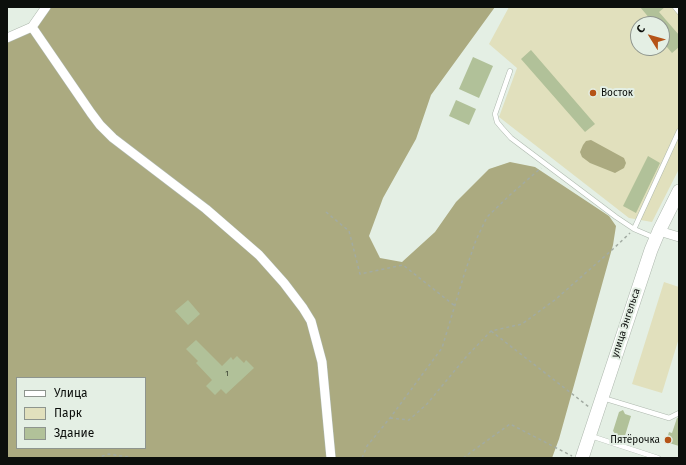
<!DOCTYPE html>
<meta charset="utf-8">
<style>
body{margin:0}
#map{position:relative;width:686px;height:465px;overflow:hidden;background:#e4efe4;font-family:"Fira Sans",sans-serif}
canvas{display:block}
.frame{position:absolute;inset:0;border:8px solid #0c0f0c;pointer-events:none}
.legend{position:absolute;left:16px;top:377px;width:130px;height:72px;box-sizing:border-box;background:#e4efe4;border:1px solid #8e958e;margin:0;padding:5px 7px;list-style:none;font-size:12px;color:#0c0f0c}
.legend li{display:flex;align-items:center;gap:8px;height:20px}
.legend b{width:20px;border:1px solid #8e958e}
.north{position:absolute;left:630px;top:16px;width:40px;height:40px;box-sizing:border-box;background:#e4efe4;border:1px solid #8e958e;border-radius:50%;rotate:307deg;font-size:11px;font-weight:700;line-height:16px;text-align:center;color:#0c0f0c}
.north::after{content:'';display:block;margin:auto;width:14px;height:18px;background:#b55316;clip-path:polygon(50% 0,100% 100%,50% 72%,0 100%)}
</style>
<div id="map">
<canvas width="686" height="465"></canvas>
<div class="frame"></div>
<ul class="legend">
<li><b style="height:5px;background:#fff"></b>Улица</li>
<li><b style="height:11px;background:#e1e0bd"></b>Парк</li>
<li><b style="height:11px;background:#b1c199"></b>Здание</li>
</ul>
<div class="north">С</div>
</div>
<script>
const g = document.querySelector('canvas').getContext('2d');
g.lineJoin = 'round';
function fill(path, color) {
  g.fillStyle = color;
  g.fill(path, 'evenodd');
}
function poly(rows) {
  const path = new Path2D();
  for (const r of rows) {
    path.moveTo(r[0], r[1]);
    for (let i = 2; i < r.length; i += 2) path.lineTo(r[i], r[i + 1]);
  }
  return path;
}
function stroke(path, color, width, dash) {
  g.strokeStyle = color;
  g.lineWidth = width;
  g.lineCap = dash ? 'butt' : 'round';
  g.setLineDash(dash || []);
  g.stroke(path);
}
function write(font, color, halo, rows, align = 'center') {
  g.font = font + ' "Fira Sans",sans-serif';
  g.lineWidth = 4;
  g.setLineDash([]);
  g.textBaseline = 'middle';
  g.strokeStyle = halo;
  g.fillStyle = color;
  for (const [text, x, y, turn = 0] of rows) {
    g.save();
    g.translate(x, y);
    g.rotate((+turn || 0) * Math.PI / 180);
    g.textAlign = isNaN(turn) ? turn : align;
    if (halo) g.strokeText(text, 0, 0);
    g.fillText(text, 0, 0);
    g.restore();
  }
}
fill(poly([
 [509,7,679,7,679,169,652,222,629,218,499,117,517,68,489,44],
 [638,24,662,24,662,48,638,48],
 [664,282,679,287,679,338,662,393,632,384]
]), '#e1e0bd');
fill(poly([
 [47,7,495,7,431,95,416,139,383,198,369,236,380,258,402,262,435,232,456,202,489,169,510,162,535,167,609,216,616,226,613,245,559,439,552,458,7,458,7,43],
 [17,378,145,378,145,448,17,448],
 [591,140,624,158,626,163,624,168,615,173,590,163,582,157,580,152,583,145,586,141]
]), '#abaa80');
fill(poly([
 [640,7,665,7,659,12,679,35,679,47,672,53,662,41,662,24,646,24,651,20],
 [531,50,595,124,585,132,521,59],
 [473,57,493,66,479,98,459,89],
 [456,100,476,109,469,125,449,116],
 [648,156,660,163,636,213,623,206],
 [188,300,200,314,188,325,175,311],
 [196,340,222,366,231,357,233,360,237,356,244,363,246,360,254,368,226,394,221,389,215,395,206,386,212,380,196,363,198,361,186,349],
 [623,410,625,414,631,416,624,439,617,436,613,431,619,412],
 [679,417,679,446,666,442,669,432,672,433,677,418]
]), '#b1c199');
const service = poly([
 [675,7,679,12],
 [510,71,495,114,497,122,502,128,511,138,616,217,634,229,655,238],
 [634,229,679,131],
 [603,398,669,418,679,413],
 [591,436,658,458]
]);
const minor = poly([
 [32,27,91,113,100,125,113,138,206,209,259,255,284,283,303,308,311,321,322,362,331,458],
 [32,27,46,7],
 [7,38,32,27],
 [659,231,679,237]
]);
const secondary = poly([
 [582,458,651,250,659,231,679,191]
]);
stroke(service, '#aeb8ae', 5.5);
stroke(minor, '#aeb8ae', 10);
stroke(secondary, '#aeb8ae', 14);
stroke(poly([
 [326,212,349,231,360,274,403,265,455,306],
 [491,331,589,407],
 [390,418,409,420,427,404,466,357,491,331,522,324,556,299,613,249,630,233],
 [96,458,109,454,134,458],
 [362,458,367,446,390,418,442,348,464,275,476,240,487,217,511,194,541,168],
 [463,458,510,424,572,456]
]), '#a2aba2', 1.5, [3, 3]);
stroke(service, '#fff', 4.5);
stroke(minor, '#fff', 9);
stroke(secondary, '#fff', 13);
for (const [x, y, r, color] of [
 [593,93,4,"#b55316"],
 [668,440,4,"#b55316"]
]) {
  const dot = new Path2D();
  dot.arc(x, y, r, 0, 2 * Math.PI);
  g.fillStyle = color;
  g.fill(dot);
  stroke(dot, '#e4efe4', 1.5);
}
write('8px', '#353c2f', null, [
 ["1",227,374]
]);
write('10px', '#0c0f0c', '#e4efe4', [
 ["Восток",601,93],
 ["Пятёрочка",660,440,"right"]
], 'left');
write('10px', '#0c0f0c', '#e4efe4', [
 ["улица Энгельса",626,323,-72]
]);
</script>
